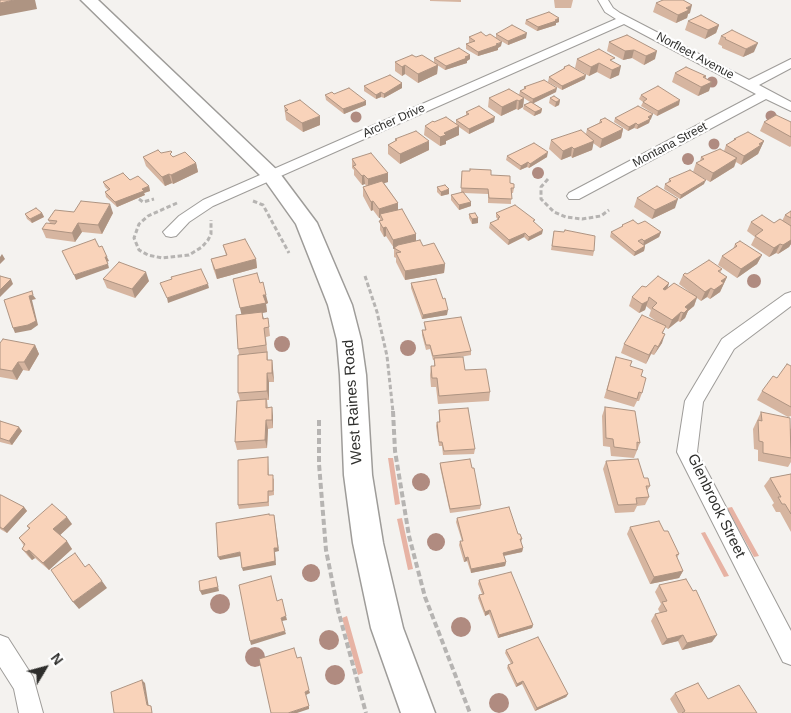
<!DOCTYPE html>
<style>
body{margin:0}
#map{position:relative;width:791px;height:713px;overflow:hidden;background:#f4f2ef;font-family:Helvetica,sans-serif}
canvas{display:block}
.north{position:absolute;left:20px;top:643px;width:50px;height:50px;-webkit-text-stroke:4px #fff;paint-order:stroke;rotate:53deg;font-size:14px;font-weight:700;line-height:20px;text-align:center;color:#2e2e2c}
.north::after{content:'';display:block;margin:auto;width:18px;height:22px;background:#2e2e2c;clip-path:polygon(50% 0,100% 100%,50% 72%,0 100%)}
</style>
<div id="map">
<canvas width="791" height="713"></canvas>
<div class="north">N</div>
</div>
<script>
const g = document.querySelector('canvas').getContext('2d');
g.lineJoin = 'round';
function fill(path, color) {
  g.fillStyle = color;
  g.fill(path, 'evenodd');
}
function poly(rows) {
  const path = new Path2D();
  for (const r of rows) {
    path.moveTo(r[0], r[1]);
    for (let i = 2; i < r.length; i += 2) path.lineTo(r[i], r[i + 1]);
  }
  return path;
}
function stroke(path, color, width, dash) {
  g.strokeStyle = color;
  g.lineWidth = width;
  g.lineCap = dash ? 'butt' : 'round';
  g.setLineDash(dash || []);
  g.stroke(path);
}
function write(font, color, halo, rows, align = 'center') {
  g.font = font + ' Helvetica,sans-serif';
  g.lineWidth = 4.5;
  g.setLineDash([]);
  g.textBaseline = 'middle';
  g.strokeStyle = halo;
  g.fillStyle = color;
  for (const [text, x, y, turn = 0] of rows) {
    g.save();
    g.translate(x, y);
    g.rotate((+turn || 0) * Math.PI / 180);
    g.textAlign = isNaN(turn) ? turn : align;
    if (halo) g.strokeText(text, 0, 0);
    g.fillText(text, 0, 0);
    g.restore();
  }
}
fill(poly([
 [388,458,393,458,400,504,395,505],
 [732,507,744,529,759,556,754,557,727,508],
 [402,518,413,569,408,570,397,519],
 [705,532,729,576,724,577,701,533],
 [347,616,363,673,358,675,342,618]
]), '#e7b3a4');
const minor = poly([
 [598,0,608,0,613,8,620,13,749,80,791,59,791,68,759,85,791,102,791,111,766,99,579,199,569,199,567,196,569,193,756,94,624,24,213,206,189,222,176,236,171,237,166,236,163,232,179,216,203,200,616,19,605,12,598,0],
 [791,292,791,306,734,349,703,402,697,452,791,631,791,665,783,662,677,452,685,401,722,339,785,294,791,292],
 [0,635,8,638,33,677,43,713,19,713,14,689,0,667,0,635]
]);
const secondary = poly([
 [81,0,98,0,278,171,317,223,352,305,361,340,366,375,372,475,383,543,403,628,435,713,401,713,371,628,353,543,344,475,340,375,337,340,328,305,296,224,264,179,81,0]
]);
stroke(minor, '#9e9c99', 2);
stroke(secondary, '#9e9c99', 3);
stroke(poly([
 [548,179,541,187,541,199,554,212,566,217,582,219,601,216,609,210],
 [139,199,143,202,154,199],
 [253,201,263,205,289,253],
 [177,203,148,216,139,224,134,238,139,250,148,255,162,258,189,255,202,247,208,240,211,234,211,220],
 [365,276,377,312,387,356,393,412]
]), '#b6b4b2', 3, [4.5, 2.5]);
stroke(poly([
 [393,411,395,451,409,536,425,597,470,713],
 [319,420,319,464,326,550,338,610,366,713]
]), '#b6b4b2', 4, [6, 3]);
fill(minor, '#fff');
fill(secondary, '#fff');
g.fillStyle = '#b08b80';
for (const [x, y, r] of [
 [712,82,5.5],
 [771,116,5.5],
 [356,117,5.5],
 [714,144,5.5],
 [688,159,6],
 [538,173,6],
 [754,281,7],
 [282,344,8],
 [408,348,8],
 [421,482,9],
 [436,542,9],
 [311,573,9],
 [220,604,10],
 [461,627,10],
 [329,640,10],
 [255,657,10],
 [335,675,10],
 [499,703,10]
]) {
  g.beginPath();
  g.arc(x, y, r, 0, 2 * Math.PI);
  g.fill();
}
fill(poly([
 [430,0,461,0,461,2,430,1],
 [554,0,573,0,571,8,555,8],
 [656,3,690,13,688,14,687,18,676,23,653,12],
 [526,20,559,22,556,23,556,25,537,31,525,24],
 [688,21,719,25,716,33,705,39,685,30],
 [496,34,526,38,508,45,496,38],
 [627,35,655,59,644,65,632,58,623,60,607,51,609,42],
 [721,36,754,52,743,57,722,48,722,46,718,44],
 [469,37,501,46,498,48,498,50,478,56,466,49,466,44,470,42,469,42],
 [470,55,470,59,467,61,467,63,445,70,434,63,434,58],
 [416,57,438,65,437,74,418,83,405,74,402,76,395,71,395,62],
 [577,59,614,62,619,75,610,79,597,72,589,76,575,68],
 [564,67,585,79,562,90,548,82,549,77,563,69],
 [675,73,706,76,706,78,709,91,698,96,672,82],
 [402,83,402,88,384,98,381,97,376,99,364,91,364,86],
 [524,87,556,92,533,103,542,109,541,113,534,116,523,109,524,105,530,102,519,95,520,91,524,89],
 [334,94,366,105,344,114,326,100,325,95],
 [641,95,679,105,657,116,641,106,643,102,639,99],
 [489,98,524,98,523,107,518,110,516,109,501,116,488,107],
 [550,98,560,100,559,105,555,107,549,103],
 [284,106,320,125,303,132,286,120],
 [466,112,494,122,469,134,459,127,459,135,446,141,446,144,440,146,424,135,425,126,434,122,456,123,456,120,466,115],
 [615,118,651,119,650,120,649,123,637,129,634,128,628,131,614,122],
 [600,120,623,129,621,138,600,148,593,143,592,150,572,158,571,156,561,160,549,149,551,140,586,134,587,129,599,123],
 [764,122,791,122,791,146,790,147,760,131],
 [395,139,429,150,400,164,388,154,388,145,395,141],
 [734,139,764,141,758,154,741,165,736,162,734,167,710,182,693,172,696,163,700,161,701,157,724,151,726,145,733,141],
 [161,153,196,163,198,172,173,184,172,183,165,186,146,166,143,157],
 [507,156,547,157,529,168,527,167,520,170,506,160],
 [352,159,388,173,388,182,384,183,398,203,398,210,416,234,416,241,445,264,444,273,405,280,396,262,396,258,394,257,394,248,386,236,384,237,380,230,380,218,379,218,373,210,371,211,363,196,363,187,366,186,365,184,362,185,354,175,354,170,352,168],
 [462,171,491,175,510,183,514,188,513,193,511,193,511,204,488,203,488,194,464,193,471,206,459,210,451,200,451,195,461,193],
 [669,179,704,184,680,199,664,189,665,184,668,183],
 [130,180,149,186,150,191,144,193,145,195,117,207,106,197,105,192,108,190,105,187,103,182],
 [437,187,449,194,441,196,437,192],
 [637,198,675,208,652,219,634,207],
 [791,211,791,244,789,247,778,254,776,253,769,257,751,245,755,237,747,231,751,222,774,223,782,221,785,215],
 [74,212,113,213,102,234,82,232,75,242,46,238,42,229,50,223,48,220],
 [42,213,44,217,32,223,27,219,25,214],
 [496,213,535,223,542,234,528,241,524,237,508,245,489,228,490,223,498,220,496,217],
 [469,214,478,218,478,223,472,224,469,218],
 [638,224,661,232,659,237,643,245,645,246,644,251,634,256,610,237,611,232,622,227,622,225],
 [554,231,594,251,593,256,551,250],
 [735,244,762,255,757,264,737,278,718,265,722,256,733,249],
 [223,245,256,259,257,268,217,279,213,268,211,259,226,255],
 [722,269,720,273,727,277,720,292,710,299,707,297,701,301,697,298,694,306,688,311,685,318,680,322,678,321,668,329,665,327,663,333,662,343,654,355,651,354,646,364,621,353,624,344,656,321,649,316,651,310,646,306,645,310,639,313,629,306,632,297,646,287,669,283,668,287,692,294,679,284,683,275],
 [103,279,149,281,135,298,107,288],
 [233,279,260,283,268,303,266,304,267,312,262,313,264,319,269,327,270,336,266,337,268,360,272,360,273,369,274,382,269,382,269,400,267,400,268,408,273,416,273,428,268,429,267,448,237,450,235,442,240,400,238,393,239,354,238,349,242,314],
 [411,283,447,315,422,319,411,288],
 [424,322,471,351,471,355,454,358,465,370,490,392,489,401,438,404,436,387,431,387,430,375,431,366,434,366,434,360,433,360,430,349,426,350,422,335,422,330,425,330],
 [0,343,35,345,39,354,29,371,23,370,17,380,0,377],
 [616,357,630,366,641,376,642,393,639,401,637,401,634,407,604,398],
 [791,366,791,416,788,417,757,400,762,391],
 [605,407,640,443,634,458,611,456,610,447,603,446,602,416],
 [439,410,475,449,474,454,443,455,442,446,439,446,436,426,437,422,439,422],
 [761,412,791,429,791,462,788,467,758,461,758,450,754,449,753,429],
 [0,421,22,431,12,445,0,442],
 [268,457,269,475,274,479,274,495,269,496,269,506,239,509,238,505],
 [606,461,644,478,650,486,647,491,649,497,645,505,637,506,634,512,615,513,603,469],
 [440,463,481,505,480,509,450,513,440,467],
 [791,474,791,532,780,512,776,512,772,505,774,503,764,486,770,478],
 [0,495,24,507,27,511,7,533,0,529],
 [457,518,518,534,522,539,521,543,523,548,522,552,504,556,506,562,505,566,471,573,467,561,464,562,459,545,460,541,462,541,456,522],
 [72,524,60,535,72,549,49,570,35,558,32,560,28,556,22,549,24,546,19,538,29,529,27,526],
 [630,527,664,531,679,554,677,558,683,571,679,578,650,584,627,534],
 [479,580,533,625,532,628,498,638,489,614,485,616,478,598,479,595,482,594,478,584],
 [659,585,712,642,682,650,678,641,662,645,651,621,655,614,660,613,658,609,661,604,655,592],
 [506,650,568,694,566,697,535,711,522,684,516,687,507,668,508,665,511,664,505,653],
 [675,693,708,699,757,713,678,713,670,699]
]), '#d6b5a0');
fill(poly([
 [14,0,35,0,37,9,0,16,0,3],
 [692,5,690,13,688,14,687,18,676,23,678,15,686,8],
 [559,18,559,22,556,23,556,25,537,31,538,27],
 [719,25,716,33,705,39,708,30],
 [527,33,526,38,508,45,508,41],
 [502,42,501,46,498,48,498,50,478,56,478,52],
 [758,43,754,52,743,57,746,49],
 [634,50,632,58,623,60,625,51],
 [657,51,655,59,644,65,646,56],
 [470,55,470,59,467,61,467,63,445,70,446,66],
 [599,63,597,72,589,76,591,67],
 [405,65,405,74,402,76,402,67],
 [438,65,437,74,418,83,418,74],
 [621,66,619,75,610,79,612,70],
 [586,75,585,79,562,90,562,86],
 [712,82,709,91,698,96,701,87],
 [402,83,402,88,384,98,384,94],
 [557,88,556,92,532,104,533,99],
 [381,92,381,97,376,99,376,95],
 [524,98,523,107,518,110,519,101],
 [517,100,516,109,501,116,502,107],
 [560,100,559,105,555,107,556,102],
 [680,100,679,105,657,116,658,111],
 [366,101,366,105,344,114,343,109],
 [542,109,541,113,534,116,535,112],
 [653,114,651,119,650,120,649,123,637,129,638,125,648,117],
 [320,116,320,125,303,132,302,123],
 [495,117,494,122,469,134,469,129],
 [636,123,634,128,628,131,629,127],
 [459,126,459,135,446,141,446,144,440,146,440,137,444,133],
 [623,129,621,138,600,148,602,139],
 [429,141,429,150,400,164,400,154],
 [594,141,592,150,572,158,574,149],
 [764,141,758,154,741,165,744,156],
 [572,147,571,156,561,160,563,151],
 [548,152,547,157,529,168,530,164],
 [737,158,734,167,710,182,713,173],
 [528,162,527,167,520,170,521,166],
 [196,163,198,172,173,184,171,175],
 [388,173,388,182,368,188,368,179],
 [169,174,172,183,165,186,162,177],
 [364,175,365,184,362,185,362,176],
 [706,180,704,184,680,199,681,195],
 [149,186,150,191,144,193,145,195,117,207,115,202],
 [449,189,449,194,441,196,441,192],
 [678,199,675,208,652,219,655,210],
 [373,201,373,210,371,211,371,202],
 [471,202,471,206,459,210,459,205],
 [398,203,398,212,380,214,380,218,379,218,379,209],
 [110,204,113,213,102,234,98,225],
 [42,213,44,217,32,223,30,219],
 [478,218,478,223,472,224,472,219],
 [78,223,82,232,75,242,72,233],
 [386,227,386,236,384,237,383,228],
 [543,230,542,234,528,241,529,237],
 [661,232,659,237,643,246,644,241],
 [525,233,524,237,508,245,509,240],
 [416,234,416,243,393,249,393,240],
 [791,237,791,244,789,247,778,254,783,245],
 [780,244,776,253,769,257,774,248],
 [645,246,644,251,634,256,635,252],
 [2,254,5,259,0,264,0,257],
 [762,255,757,264,737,278,741,269],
 [105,257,107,257,109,261,106,262],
 [256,259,257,268,217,279,215,270],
 [108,264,109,268,76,280,74,275],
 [445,264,444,273,405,280,405,271],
 [146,272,149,281,135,298,132,289],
 [727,277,720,292,710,299,714,290,721,281],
 [11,279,13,284,0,297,0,290],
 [669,283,666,292,663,289],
 [208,284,209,288,168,303,167,298],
 [711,288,707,297,701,301,705,292],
 [33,295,36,299,32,300,38,325,31,330,15,333,13,328,29,296],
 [263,295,266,295,268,303,266,304,267,312,262,313,264,320,242,317,240,308],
 [697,297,694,306,688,311,685,318,680,322,685,307],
 [648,301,645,310,639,313,642,304],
 [448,310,447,315,422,319,423,315],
 [681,312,678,321,668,329,672,320],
 [665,334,662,343,654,355,658,347],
 [35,345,39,354,29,371,24,362],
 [655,345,651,354,646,364,649,355],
 [272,360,273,369,274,382,272,373],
 [18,362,23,370,17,380,12,371],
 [267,373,269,382,269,400,267,391],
 [272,407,273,416,273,428,272,420],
 [266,420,268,429,267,448,265,440],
 [19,427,22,431,12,445,9,441],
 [24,507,27,511,7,533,3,529],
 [274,515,279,551,275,552,276,565,243,571,242,568],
 [67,517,72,524,58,537,53,529],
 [67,541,72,549,49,570,43,563],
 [523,548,522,552,502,556,503,553],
 [29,550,35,558,32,560,26,552],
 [240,552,241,556,220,560,218,557],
 [468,557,467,561,464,562,465,558],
 [506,562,505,566,471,573,471,569],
 [683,571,679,578,650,584,654,577],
 [216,577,219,591,202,595,200,591],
 [102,581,107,588,79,609,73,602],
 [490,610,489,614,485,616,485,612],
 [286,616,287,620,282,621,281,618],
 [533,625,532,628,498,638,499,635],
 [285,631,286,634,251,645,250,641],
 [683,635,678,641,662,645,667,639],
 [717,635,712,642,682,650,687,643],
 [142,680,145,683,149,708,147,705],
 [523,681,522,684,516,687,517,684],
 [309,690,310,693,306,695,305,692],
 [568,694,566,697,535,711,537,708],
 [309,706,309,709,297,713,288,713]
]), '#ae9482');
const building = poly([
 [0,0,14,0,0,3,0,0],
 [663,0,683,0,692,5,686,8,689,10,678,15,656,3,663,0],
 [549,12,559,18,555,20,556,21,538,27,526,20,549,12],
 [701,15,719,25,708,30,688,21,701,15],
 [512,25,527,33,508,41,496,34,512,25],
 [732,30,758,43,746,49,725,39,726,38,721,36,732,30],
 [481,32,486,36,490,34,502,42,496,44,498,45,478,52,466,44,475,41,469,37,481,32],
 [627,35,657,51,646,56,634,50,625,51,609,42,627,35],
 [459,48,470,55,465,57,467,58,446,66,434,58,459,48],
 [599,49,615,58,610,60,621,66,612,70,599,63,591,67,577,59,599,49],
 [412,55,416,57,422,55,438,65,418,74,405,65,402,67,395,62,412,55],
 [569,65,586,75,562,86,549,77,565,68,564,67,569,65],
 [686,67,706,76,703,77,712,82,701,87,675,73,686,67],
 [390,75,402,83,384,94,381,92,376,95,364,86,390,75],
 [544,80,557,88,533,99,520,91,526,88,524,87,544,80],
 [658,86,680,100,658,111,643,102,647,99,641,95,658,86],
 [349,88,366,101,343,109,325,95,332,92,334,94,349,88],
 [509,89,524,98,519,101,517,100,502,107,489,98,509,89],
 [554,96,560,100,556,102,550,98,554,96],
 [300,100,320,116,302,123,285,111,288,110,284,106,300,100],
 [531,102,542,109,535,112,524,105,531,102],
 [479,106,495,117,469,129,456,120,469,114,466,112,479,106],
 [638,106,653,114,648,117,650,119,638,125,636,123,629,127,615,118,638,106],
 [776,115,791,122,791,137,764,122,776,115],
 [446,117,459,126,444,133,446,135,440,137,425,126,433,121,434,122,446,117],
 [605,118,623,129,602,139,587,129,602,122,600,120,605,118],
 [581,130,594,141,574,149,572,147,563,151,551,140,581,130],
 [416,131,429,141,400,154,388,145,397,140,395,139,416,131],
 [748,132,764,141,759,144,761,145,744,156,726,145,736,139,734,139,748,132],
 [534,143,548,152,530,164,528,162,521,166,507,156,534,143],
 [720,149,737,158,713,173,696,163,704,159,701,157,720,149],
 [158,150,161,153,171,151,172,152,170,154,173,157,185,152,196,163,171,175,169,174,162,177,143,157,158,150],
 [371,153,388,173,368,179,364,175,362,176,353,166,356,165,352,159,371,153],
 [470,169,491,170,491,175,510,176,510,183,514,184,514,188,511,188,512,199,489,198,488,189,461,188,462,171,470,171,470,169],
 [690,170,706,180,681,195,665,184,671,181,669,179,690,170],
 [123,173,130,180,138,176,149,186,142,189,144,191,115,202,105,192,110,189,103,182,123,173],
 [382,181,398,203,379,209,373,201,371,202,363,187,382,181],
 [445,185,449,189,441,192,437,187,445,185],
 [657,186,678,199,655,210,637,198,657,186],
 [463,192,471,202,459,205,451,195,463,192],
 [81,201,110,204,98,225,78,223,72,233,42,229,46,223,55,224,57,221,48,220,55,210,74,212,81,201],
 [515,205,535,220,533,221,543,230,529,237,525,233,509,240,490,223,499,219,498,218,500,217,496,213,515,205],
 [36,208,42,213,30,219,25,214,36,208],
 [402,209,416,234,393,240,386,227,383,228,379,221,383,220,380,214,402,209],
 [791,211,791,218,785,215,791,211],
 [475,213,478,218,472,219,469,214,475,213],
 [762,215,774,223,780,219,791,226,791,240,783,245,780,244,774,248,755,236,763,230,751,222,762,215],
 [633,220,638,224,645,221,661,232,644,241,642,239,638,241,645,246,635,252,611,232,623,226,622,225,633,220],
 [565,230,595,236,594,251,552,246,554,231,564,232,565,230],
 [95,239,99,247,102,246,107,257,105,257,108,264,74,275,62,251,95,239],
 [245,239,256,259,215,270,211,259,227,255,223,245,245,239],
 [420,240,423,246,434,243,445,264,405,271,396,253,401,252,394,248,398,245,420,240],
 [740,241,762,255,741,269,722,256,737,246,735,244,740,241],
 [709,260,722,269,718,271,727,277,721,281,724,283,714,290,711,288,705,292,683,275,685,273,687,274,709,260],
 [119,262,146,272,132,289,103,279,119,262],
 [201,269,208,284,167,298,160,283,172,279,171,277,201,269],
 [257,273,260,283,263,282,266,295,263,295,266,303,240,308,233,279,257,273],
 [0,276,11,279,0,290,0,276],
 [658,276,669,283,663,289,665,290,674,283,697,297,685,307,688,309,684,313,681,312,672,320,652,308,657,303,649,297,648,301,642,304,632,297,642,286,646,287,658,276],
 [436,279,443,299,445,298,448,310,423,315,411,283,436,279],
 [32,291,33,295,29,296,36,321,28,325,13,328,4,300,32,291],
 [262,312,263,319,268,318,269,327,264,328,266,345,238,349,236,315,262,312],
 [642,315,666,326,662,333,665,334,658,347,655,345,649,355,624,344,642,315],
 [461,317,471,351,433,356,430,345,426,345,422,330,426,330,424,322,461,317],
 [3,339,35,345,24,362,18,362,12,371,0,369,0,343,3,339],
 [267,352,267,360,272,360,272,373,267,373,267,391,238,393,238,355,267,352],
 [463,357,465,370,486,369,490,392,439,396,437,378,432,378,431,366,435,366,434,358,463,357],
 [616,357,632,361,630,366,643,370,641,376,646,378,642,393,639,392,637,399,607,390,616,357],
 [787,364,791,366,791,407,762,391,773,376,777,378,787,364],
 [266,399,266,408,272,407,272,420,266,420,265,440,235,442,237,401,266,399],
 [605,407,635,411,640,443,637,442,637,450,614,447,613,439,606,438,605,407],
 [468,408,475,449,444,451,442,442,439,442,437,422,440,422,439,410,468,408],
 [761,412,790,418,791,458,763,453,763,442,759,441,758,420,762,421,761,412],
 [0,421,19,427,9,441,0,438,0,421],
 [268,457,268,475,273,475,273,491,268,491,268,502,238,505,238,460,268,457],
 [470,459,472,468,474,468,481,505,450,509,440,463,470,459],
 [638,459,644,478,648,478,650,486,646,486,649,497,636,498,637,504,618,505,606,461,638,459],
 [791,474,791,514,785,504,782,504,778,497,781,497,770,478,791,474],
 [0,495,1,495,24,507,3,529,0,527,0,495],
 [52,504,67,517,53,529,67,541,43,563,29,550,26,552,22,549,25,544,19,538,30,528,27,526,52,504],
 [509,507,518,534,520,534,522,539,520,539,523,548,503,553,506,562,471,569,468,557,465,558,460,541,463,541,457,518,509,507],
 [269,514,269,515,274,515,278,548,274,548,275,561,242,568,240,552,218,557,216,523,269,514],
 [659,521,664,531,668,531,679,554,676,555,683,571,654,577,630,527,659,521],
 [75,553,85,567,89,564,102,581,73,602,51,570,75,553],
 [511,572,533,625,499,635,490,610,485,612,479,595,484,594,479,580,511,572],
 [271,576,277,601,282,599,286,616,281,618,285,631,250,641,239,585,271,576],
 [216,577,218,587,200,591,199,581,216,577],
 [686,579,693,591,696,590,717,635,687,643,683,635,667,639,655,614,667,611,662,602,667,601,659,585,686,579],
 [538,637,568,694,537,708,523,681,517,684,508,665,513,663,506,650,538,637],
 [294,648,297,658,301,657,309,690,305,692,309,706,288,713,271,713,259,659,294,648],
 [142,680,147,705,151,706,152,713,114,713,111,692,142,680],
 [698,683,708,699,739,685,757,713,682,713,685,711,675,693,698,683]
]);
fill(building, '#f9d3ba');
stroke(building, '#ae9482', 1);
write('12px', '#2e2e2c', '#fff', [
 ["Norfleet Avenue",695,56,28],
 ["Archer Drive",394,121,-24],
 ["Montana Street",670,145,-28]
]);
write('15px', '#2e2e2c', '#fff', [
 ["West Raines Road",353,402,-94],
 ["Glenbrook Street",716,506,64]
]);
</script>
